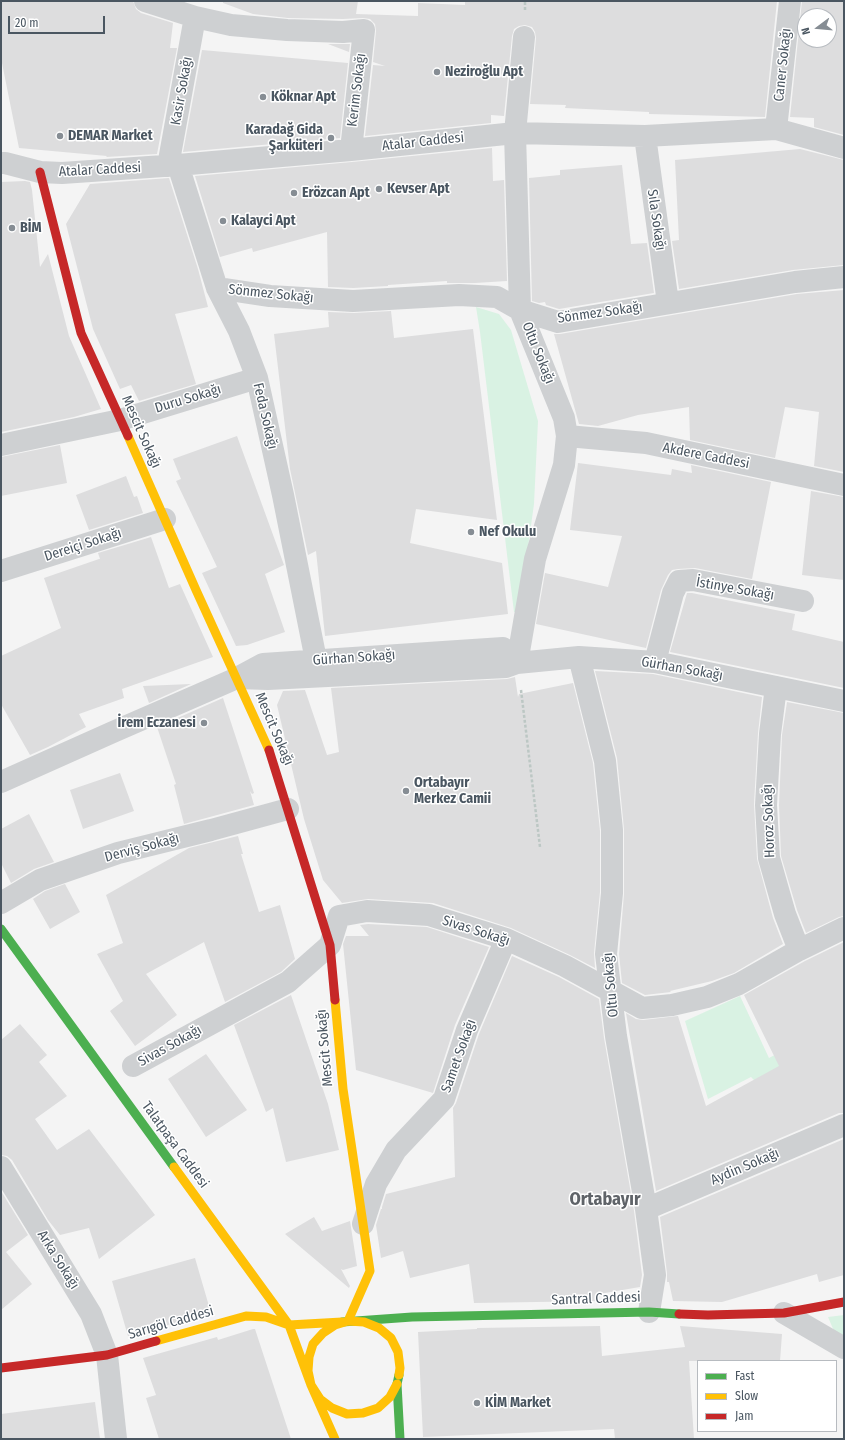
<!DOCTYPE html>
<meta charset="utf-8">
<style>
body{margin:0}
#map{position:relative;width:845px;height:1440px;overflow:hidden;background:#f4f4f4;font-family:"Fira Sans Condensed",sans-serif}
canvas{display:block}
.frame{position:absolute;inset:0;border:2px solid #4a5661;pointer-events:none}
.legend{position:absolute;left:697px;top:1360px;width:140px;height:72px;box-sizing:border-box;background:#fff;border:1px solid #b7bbc0;margin:0;padding:5px 7px;list-style:none;font-size:12px;color:#4a5661}
.legend li{display:flex;align-items:center;gap:8px;height:20px}
.legend b{width:20px;border:1px solid #b7bbc0}
.north{position:absolute;left:797px;top:8px;width:40px;height:40px;box-sizing:border-box;background:#fff;border:1px solid #b7bbc0;border-radius:50%;rotate:254deg;font-size:11px;font-weight:700;line-height:16px;text-align:center;color:#4a5661}
.north::after{content:'';display:block;margin:auto;width:14px;height:18px;background:#868d94;clip-path:polygon(50% 0,100% 100%,50% 72%,0 100%)}
.scale{position:absolute;left:8px;top:16px;width:97px;height:18px;box-sizing:border-box;border:2px solid #4a5661;border-top:0;padding-left:5px;font-size:12px;line-height:14px;white-space:nowrap;color:#4a5661;-webkit-text-stroke:3px #fff;paint-order:stroke}
</style>
<div id="map">
<canvas width="845" height="1440"></canvas>
<div class="frame"></div>
<ul class="legend">
<li><b style="height:5px;background:#4caf50"></b>Fast</li>
<li><b style="height:5px;background:#ffc107"></b>Slow</li>
<li><b style="height:5px;background:#c62828"></b>Jam</li>
</ul>
<div class="north">N</div>
<div class="scale">20 m</div>
</div>
<script>
const g = document.querySelector('canvas').getContext('2d');
g.lineJoin = 'round';
function fill(path, color) {
  g.fillStyle = color;
  g.fill(path, 'evenodd');
}
function poly(rows) {
  const path = new Path2D();
  for (const r of rows) {
    path.moveTo(r[0], r[1]);
    for (let i = 2; i < r.length; i += 2) path.lineTo(r[i], r[i + 1]);
  }
  return path;
}
function stroke(path, color, width, dash) {
  g.strokeStyle = color;
  g.lineWidth = width;
  g.lineCap = dash ? 'butt' : 'round';
  g.setLineDash(dash || []);
  g.stroke(path);
}
function write(font, color, halo, rows, align = 'center') {
  g.font = font + ' "Fira Sans Condensed",sans-serif';
  g.lineWidth = 3;
  g.setLineDash([]);
  g.textBaseline = 'middle';
  g.strokeStyle = halo;
  g.fillStyle = color;
  for (const [text, x, y, turn = 0] of rows) {
    g.save();
    g.translate(x, y);
    g.rotate((+turn || 0) * Math.PI / 180);
    g.textAlign = isNaN(turn) ? turn : align;
    if (halo) g.strokeText(text, 0, 0);
    g.fillText(text, 0, 0);
    g.restore();
  }
}
fill(poly([
 [476,307,499,314,511,330,538,421,534,504,519,612,514,612,480,332],
 [740,996,769,1058,809,1037,813,1049,757,1083,751,1077,708,1099,685,1021],
 [844,1315,844,1336,834,1331,828,1317]
]), '#d9f2e3');
fill(poly([
 [1,1,133,1,136,9,141,13,173,23,170,48,177,48,157,154,106,157,107,156,19,148,1,58],
 [223,1,358,1,356,14,418,16,418,3,465,5,465,1,777,1,765,117,649,114,649,112,565,108,566,105,530,104,536,38,535,32,532,27,525,25,519,26,514,29,512,36,504,116,491,115,491,123,365,136,373,65,385,66,373,62,376,31,375,24,370,19,363,18,343,19,288,18,253,14,223,3],
 [802,1,844,1,844,135,814,127,814,118,790,117],
 [805,16,829,16,829,40,805,40],
 [328,44,350,44,349,52],
 [202,50,348,63,340,138,183,152],
 [492,148,493,181,504,180,507,281,475,283,447,283,447,281,388,285,388,286,353,288,328,287,327,232,253,252,252,248,220,257,195,176,352,162],
 [800,149,844,160,844,265,793,270,679,289,672,241,679,240,675,160],
 [622,165,631,244,647,243,654,293,559,309,546,305,545,302,539,303,532,301,529,178,560,175,560,170],
 [169,178,198,269,208,307,175,314,196,384,139,401,131,385,120,389,93,329,66,224,90,184],
 [25,181,30,182,32,190,40,267,48,254,69,336,101,409,74,417,1,432,1,182],
 [844,290,844,472,814,466,819,412,785,407,775,458,690,440,689,407,638,415,598,426,579,424,554,334,560,334,797,294],
 [391,311,394,338,473,329,497,520,416,509,410,543,502,563,508,614,325,636,316,551,308,555,290,469,274,334,329,327,328,312,354,313],
 [237,436,284,565,265,574,285,632,247,645,236,646,202,573,217,567,176,481,181,479,173,459],
 [60,445,67,483,1,496,1,457],
 [578,463,671,475,672,469,692,473,691,465,771,482,752,579,695,568,678,569,672,570,668,575,661,590,646,648,536,624,545,573,608,587,622,536,570,530],
 [126,476,134,497,137,496,143,513,89,530,76,495],
 [811,491,844,497,844,580,802,575],
 [151,537,169,588,180,584,213,657,122,689,124,698,79,714,86,727,48,747,30,755,1,704,1,656,61,628,44,578,99,559,100,559,98,553],
 [687,593,692,593,795,614,792,630,844,642,844,688,670,652],
 [595,671,653,674,762,697,758,733,754,804,757,859,773,918,783,944,734,973,712,981,670,991,671,992,645,995,622,983,619,954,624,894,624,829,617,758],
 [515,677,518,697,519,694,573,683,593,763,600,831,600,892,594,953,595,968,570,955,511,928,433,903,368,899,342,903,323,880,304,819,277,705,283,691,305,690,327,755,339,752,331,688,507,679],
 [191,684,149,703,143,686],
 [223,698,254,793,252,794,250,791,254,805,184,824,174,785,176,784,157,727],
 [787,702,844,713,844,916,839,917,806,933,797,910,781,856,779,805,782,735],
 [120,773,134,811,83,829,70,790],
 [29,814,54,862,34,869,11,883,1,863,1,829],
 [238,836,243,854,241,854,259,912,280,905,295,959,281,972,225,1002,204,942,146,974,177,1015,135,1046,110,1011,123,1001,97,954,123,943,106,895,189,848],
 [65,884,80,912,50,929,33,899,45,891],
 [368,924,427,927,489,947,455,1025,433,1093,356,1070,343,944,346,936,369,936,360,925],
 [844,942,844,1113,839,1113,656,1191,626,1013,636,1019,643,1020,678,1016,706,1106,779,1066,744,995,805,961],
 [512,956,559,977,599,999,604,1038,634,1211,642,1275,640,1287,599,1294,599,1301,474,1303,469,1264,410,1278,403,1251,381,1258,376,1225,381,1209,382,1209,382,1207,386,1194,455,1177,453,1108,456,1103,479,1034],
 [291,995,328,1104,339,1150,286,1162,273,1108,266,1112,234,1025],
 [20,1024,47,1055,39,1062,67,1096,35,1119,57,1150,89,1129,155,1215,99,1259,89,1228,60,1235,48,1220,12,1160,7,1156,1,1155,1,1040],
 [206,1054,247,1110,206,1137,168,1079],
 [844,1139,844,1275,819,1282,817,1274,722,1302,673,1301,669,1282,667,1282,667,1273,660,1217],
 [1,1191,28,1235,6,1252,32,1284,1,1310],
 [314,1217,322,1231,350,1221,357,1266,343,1270,341,1269,350,1286,349,1288,285,1234],
 [195,1258,211,1313,128,1336,112,1281],
 [600,1326,602,1356,685,1347,680,1326,782,1334,780,1361,689,1361,694,1439,615,1439,614,1429,423,1437,418,1332,477,1329,477,1328],
 [253,1329,255,1329,291,1439,159,1439,146,1398,156,1395,143,1358,217,1337,218,1340],
 [95,1402,100,1439,1,1439,1,1414]
]), '#ddddde');
stroke(poly([
 [525,10,525,1],
 [521,690,540,847]
]), '#bcc7c4', 2.5, [3, 2]);
stroke(poly([
 [145,1,195,17,231,25,287,30,343,32,364,30,351,150],
 [776,129,790,1],
 [645,136,668,303],
 [1,163,5,163,40,172,62,173,178,165,351,150,515,133,645,136,776,129,844,148],
 [178,165,217,288,239,331,257,378,283,495,319,675],
 [168,166,195,17],
 [217,288,270,296,353,301,459,295,497,297,520,310,558,322,795,282,844,277],
 [567,436,646,443,844,485],
 [1,445,120,420,257,378],
 [1,571,165,519],
 [579,657,605,761,612,830,612,893,606,954,616,1036,646,1209,655,1275,649,1312],
 [655,662,673,593,679,581,693,580,803,601],
 [517,663,535,559,564,465,567,436,564,418,520,310,515,133,524,37],
 [237,678,268,679,506,667,517,663,579,657,655,662,844,701],
 [776,687,770,734,766,805,769,858,785,914,799,950],
 [1,782,113,732,237,678,263,664,503,648,517,663],
 [1,903,40,880,118,853,211,830,288,809],
 [133,1066,288,982,330,945,339,916,367,911,429,915,506,939,565,966,642,1008,672,1005,707,997,739,984,799,950,844,928],
 [1,1167,91,1314,107,1355,116,1439],
 [646,1209,844,1125],
 [363,1224,376,1184,396,1150,444,1099,467,1030,506,939],
 [784,1313,844,1348]
]), '#ced0d2', 22);
stroke(poly([
 [1,929,174,1167],
 [342,1322,412,1317,649,1312,679,1314],
 [399,1375,397,1384,400,1439]
]), '#4caf50', 9);
stroke(poly([
 [128,436,196,590,269,750],
 [335,1000,343,1089,370,1271,348,1321],
 [174,1167,289,1325,311,1385,335,1439],
 [156,1341,246,1316,266,1317,289,1325,342,1322],
 [397,1384,390,1397,378,1408,363,1413,347,1414,332,1408,320,1399,311,1385,308,1371,309,1357,313,1344,323,1333,335,1325,348,1321,364,1322,379,1328,391,1338,398,1352,400,1368,399,1375]
]), '#ffc107', 9);
stroke(poly([
 [40,172,81,333,128,436],
 [269,750,330,945,335,1000],
 [679,1314,708,1315,784,1313,844,1302],
 [1,1368,107,1355,156,1341]
]), '#c62828', 9);
for (const [x, y, r, color] of [
 [437,72,4,"#868d94"],
 [263,97,4,"#868d94"],
 [60,136,4,"#868d94"],
 [331,138,4,"#868d94"],
 [379,189,4,"#868d94"],
 [294,193,4,"#868d94"],
 [223,221,4,"#868d94"],
 [12,228,4,"#868d94"],
 [471,532,4,"#868d94"],
 [204,723,4,"#868d94"],
 [406,791,4,"#868d94"],
 [477,1403,4,"#868d94"]
]) {
  const dot = new Path2D();
  dot.arc(x, y, r, 0, 2 * Math.PI);
  g.fillStyle = color;
  g.fill(dot);
  stroke(dot, '#fff', 1.5);
}
write('14px', '#4a5661', '#fff', [
 ["Caner Sokağı",783,65,-84],
 ["Kerim Sokağı",357,90,-83],
 ["Kasir Sokağı",182,91,-80],
 ["Atalar Caddesi",423,142,-6],
 ["Atalar Caddesi",100,170,-3],
 ["Sıla Sokağı",656,220,82],
 ["Sönmez Sokağı",271,294,6],
 ["Sönmez Sokağı",600,313,-8],
 ["Oltu Sokağı",538,353,68],
 ["Duru Sokağı",188,399,-17],
 ["Feda Sokağı",265,416,77],
 ["Mescit Sokağı",141,432,66],
 ["Akdere Caddesi",706,456,11],
 ["Dereiçi Sokağı",83,545,-18],
 ["İstinye Sokağı",735,589,10],
 ["Gürhan Sokağı",354,658,-4],
 ["Gürhan Sokağı",682,669,10],
 ["Mescit Sokağı",274,729,67],
 ["Horoz Sokağı",769,821,-92],
 ["Derviş Sokağı",142,848,-15],
 ["Sivas Sokağı",476,931,18],
 ["Oltu Sokağı",611,985,-95],
 ["Sivas Sokağı",170,1046,-29],
 ["Mescit Sokağı",325,1048,-95],
 ["Samet Sokağı",459,1056,-70],
 ["Talatpaşa Caddesi",175,1145,54],
 ["Aydin Sokağı",745,1167,-23],
 ["Arka Sokağı",58,1260,58],
 ["Santral Caddesi",596,1299,-2],
 ["Sarıgöl Caddesi",171,1323,-16]
]);
write('bold 14px', '#4a5661', '#fff', [
 ["Neziroğlu Apt",445,72],
 ["Köknar Apt",271,97],
 ["Karadağ Gida",323,130,"right"],
 ["Şarküteri",323,146,"right"],
 ["DEMAR Market",68,136],
 ["Kevser Apt",387,189],
 ["Erözcan Apt",302,193],
 ["Kalayci Apt",231,221],
 ["BİM",20,228],
 ["Nef Okulu",479,532],
 ["İrem Eczanesi",196,723,"right"],
 ["Ortabayır",414,783],
 ["Merkez Camii",414,799],
 ["KİM Market",485,1403]
], 'left');
write('bold 18px', '#5f6368', '#fff', [
 ["Ortabayır",605,1200]
]);
</script>
